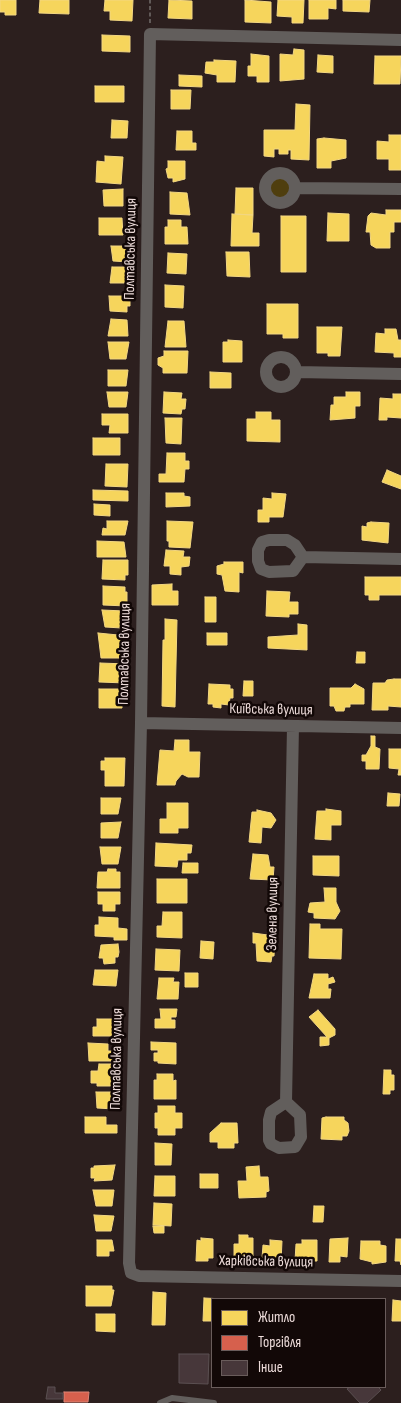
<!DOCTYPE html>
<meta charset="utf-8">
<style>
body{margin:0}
#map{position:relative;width:401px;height:1403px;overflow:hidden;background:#2c1f1e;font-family:"Sofia Sans Condensed",sans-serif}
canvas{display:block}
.legend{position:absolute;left:211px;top:1298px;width:175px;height:90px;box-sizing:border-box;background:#120807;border:1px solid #695c5b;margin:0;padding:6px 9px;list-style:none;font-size:15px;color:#ecdbd9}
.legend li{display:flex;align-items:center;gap:10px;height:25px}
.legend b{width:25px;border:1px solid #695c5b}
</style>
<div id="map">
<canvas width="401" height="1403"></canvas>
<ul class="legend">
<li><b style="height:14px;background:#f6d55c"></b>Житло</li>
<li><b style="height:14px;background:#d6604d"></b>Торгівля</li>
<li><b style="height:14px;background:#47373a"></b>Інше</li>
</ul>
</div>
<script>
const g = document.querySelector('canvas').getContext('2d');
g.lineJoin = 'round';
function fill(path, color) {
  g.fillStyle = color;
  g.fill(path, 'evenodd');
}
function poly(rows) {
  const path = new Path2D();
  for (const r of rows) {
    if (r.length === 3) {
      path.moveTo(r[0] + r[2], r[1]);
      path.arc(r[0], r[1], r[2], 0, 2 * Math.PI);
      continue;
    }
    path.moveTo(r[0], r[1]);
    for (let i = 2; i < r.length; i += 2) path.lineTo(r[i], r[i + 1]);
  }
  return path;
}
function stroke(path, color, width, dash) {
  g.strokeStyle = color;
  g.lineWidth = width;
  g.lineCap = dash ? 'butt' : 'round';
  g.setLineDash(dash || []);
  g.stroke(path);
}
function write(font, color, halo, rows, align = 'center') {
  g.font = font + ' "Sofia Sans Condensed",sans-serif';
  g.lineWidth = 5;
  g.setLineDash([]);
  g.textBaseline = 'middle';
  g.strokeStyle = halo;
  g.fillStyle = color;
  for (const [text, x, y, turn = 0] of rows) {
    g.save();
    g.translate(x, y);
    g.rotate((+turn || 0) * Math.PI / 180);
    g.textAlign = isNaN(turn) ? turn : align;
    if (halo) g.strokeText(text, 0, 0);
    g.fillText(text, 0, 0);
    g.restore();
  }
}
fill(poly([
 [280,188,15]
]), '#4f3e0e');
const homes = poly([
 [0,0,16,0,16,15,5,15,5,12,0,12,0,0],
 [40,0,69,0,69,14,39,13,40,0],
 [105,0,133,0,132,21,110,20,110,11,104,11,105,0],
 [169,0,192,1,192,19,168,18,169,0],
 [245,0,271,2,271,23,245,22,245,0],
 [278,0,304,0,303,23,292,23,292,17,277,16,278,0],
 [309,0,336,0,336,9,328,8,328,19,309,19,309,0],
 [343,0,370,0,369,12,343,11,343,0],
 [102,35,130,36,130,52,102,51,102,35],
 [294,49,304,50,304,79,280,81,280,54,293,55,294,49],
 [251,54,269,56,269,82,257,82,257,76,248,76,248,66,251,66,251,54],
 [318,55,333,56,333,73,317,72,318,55],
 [375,56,401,56,400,84,374,84,375,56],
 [214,60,236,61,235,82,217,82,217,75,205,73,206,62,214,62,214,60],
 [179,75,202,76,202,87,179,86,179,75],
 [95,86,124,86,124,102,95,102,95,86],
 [171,90,191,90,190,109,171,109,171,90],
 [296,104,310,105,309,160,291,159,291,150,288,150,288,154,279,154,279,149,274,149,274,157,264,156,264,130,295,130,296,104],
 [112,120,128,121,127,138,111,138,112,120],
 [177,131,192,131,192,143,196,143,196,150,176,150,177,131],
 [389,135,401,135,401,170,389,170,389,159,377,159,377,141,389,142,389,135],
 [324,138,346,140,346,158,331,161,331,168,317,168,317,139,324,138],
 [105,156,123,157,121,184,96,182,97,161,105,162,105,156],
 [168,161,185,161,185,179,173,182,173,178,168,178,166,169,168,168,168,161],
 [236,188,253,188,253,215,235,214,236,188],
 [123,189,123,206,104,206,103,190,123,189],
 [170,192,187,193,190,215,170,214,170,192],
 [386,210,401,210,401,222,394,222,394,232,390,232,390,248,376,248,371,245,370,232,366,232,368,216,371,213,386,215,386,210],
 [328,213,349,214,349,241,327,241,328,213],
 [232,214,253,215,252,233,259,233,259,246,231,246,232,214],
 [281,216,306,216,306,272,281,272,281,216],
 [99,218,122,218,123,235,99,235,99,218],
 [168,220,181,220,181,227,187,227,188,244,165,244,165,227,168,227,168,220],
 [111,246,131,246,129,262,113,261,111,246],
 [226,252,249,252,250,277,227,276,226,252],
 [168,253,187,254,186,274,167,273,168,253],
 [112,267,128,267,130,283,110,283,112,267],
 [165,285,184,286,183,308,165,307,165,285],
 [109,296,130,296,130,306,127,306,127,312,110,311,109,296],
 [267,304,298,304,298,338,283,338,283,334,267,334,267,304],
 [111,319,127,320,128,336,108,336,111,319],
 [168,321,184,321,186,347,165,347,168,321],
 [317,327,342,327,340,356,328,356,328,353,317,353,317,327],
 [385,329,396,329,398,340,401,340,401,357,394,357,394,353,375,352,376,333,385,334,385,329],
 [228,340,242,341,242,362,223,362,223,342,228,342,228,340],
 [108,342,129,342,126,359,110,359,108,342],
 [164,351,188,351,187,373,163,373,163,368,158,365,158,358,164,356,164,351],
 [108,370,128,370,126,386,108,386,108,370],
 [210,372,231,373,231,388,210,388,210,372],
 [107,392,128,392,126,407,109,407,107,392],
 [164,392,182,393,181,399,186,399,185,409,182,409,181,414,163,413,164,392],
 [346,392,360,392,360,406,355,406,355,418,330,420,331,405,334,405,334,397,346,397,346,392],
 [393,394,401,394,401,418,387,417,387,420,379,420,380,398,393,399,393,394],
 [256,412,271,412,271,420,280,420,280,442,247,441,247,419,256,419,256,412],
 [102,414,128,414,128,433,109,433,110,425,102,425,102,414],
 [165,418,182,418,181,444,166,443,165,418],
 [93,438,120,438,120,455,93,455,93,438],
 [167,453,185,453,185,461,189,461,189,469,185,469,184,482,159,482,159,474,166,474,167,453],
 [106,464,128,464,127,487,105,486,106,464],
 [387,470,401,476,401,489,382,482,387,470],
 [93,490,128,491,128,501,93,500,93,490],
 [166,493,184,493,184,496,190,497,190,506,166,507,166,493],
 [272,493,286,494,283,517,269,517,269,522,258,522,258,510,263,510,263,498,272,499,272,493],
 [94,504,110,505,110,516,94,515,94,504],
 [107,521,128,521,125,535,102,535,103,528,107,529,107,521],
 [167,521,193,522,190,548,169,547,169,541,167,541,167,521],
 [371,522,389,523,388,543,362,540,362,526,367,527,367,523,371,522],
 [97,541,124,542,126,557,97,557,97,541],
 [166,550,184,551,183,557,190,557,189,566,181,567,181,575,170,574,170,566,164,566,166,550],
 [103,560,128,560,128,575,125,575,125,580,102,579,103,560],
 [224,562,243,562,243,573,239,572,239,592,225,591,222,575,217,574,217,566,224,564,224,562],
 [365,577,401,577,401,595,379,595,379,600,369,600,369,595,365,595,365,577],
 [172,584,172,591,178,591,178,605,152,605,152,585,172,584],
 [103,586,125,587,125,592,127,592,127,606,103,605,103,586],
 [267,591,290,592,289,602,298,602,298,614,289,614,289,617,266,616,267,591],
 [205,597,216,597,216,622,205,622,205,597],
 [102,610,124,611,122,628,105,627,102,610],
 [165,619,177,620,175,707,162,706,163,640,165,640,165,619],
 [298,624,307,625,307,650,268,648,268,637,298,635,298,624],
 [98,633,128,636,128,658,101,658,98,633],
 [207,633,227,633,227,645,207,645,207,633],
 [357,652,365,652,365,663,356,663,357,652],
 [100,663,127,664,126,683,99,682,100,663],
 [394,679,401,679,401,707,388,706,388,710,372,710,373,683,385,683,387,680,394,679],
 [244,681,253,681,253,696,243,696,244,681],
 [209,684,230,685,230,689,233,689,233,698,230,698,229,705,221,704,221,708,213,707,213,704,208,704,209,684],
 [355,684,364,689,364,704,350,704,350,707,345,707,344,711,336,711,334,706,330,706,330,688,351,688,355,684],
 [99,689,126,689,126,704,122,704,122,708,99,708,99,689],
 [371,736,375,736,375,747,380,749,379,769,366,769,366,761,362,761,362,755,366,755,371,746,371,736],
 [175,740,189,740,189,752,200,752,199,777,188,777,182,774,176,781,175,785,157,785,160,750,174,751,175,740],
 [389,749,401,749,401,775,398,775,399,769,389,768,389,749],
 [105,758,125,758,124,786,105,786,105,770,101,770,101,761,105,761,105,758],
 [388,793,400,794,399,806,387,806,388,793],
 [101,798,121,798,118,814,101,814,101,798],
 [167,803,188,803,188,828,178,828,178,833,160,833,160,819,167,819,167,803],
 [326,809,341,811,341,825,331,825,331,840,315,839,317,811,326,811,326,809],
 [257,810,271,813,276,820,271,828,262,827,261,843,249,842,252,812,257,812,257,810],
 [121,822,118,838,101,838,101,823,121,822],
 [156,843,192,845,191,853,187,853,187,860,178,860,177,867,155,866,156,843],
 [100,847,121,847,118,864,102,864,100,847],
 [253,854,268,855,270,867,274,867,273,880,250,879,253,854],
 [313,856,339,856,339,876,313,875,313,856],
 [183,863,198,863,198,873,182,873,183,863],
 [108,869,116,869,116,872,120,872,120,888,97,888,98,872,107,872,108,869],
 [157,879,187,879,187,903,157,903,157,879],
 [324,888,336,888,336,902,340,911,335,919,314,918,314,913,308,912,310,903,325,902,324,888],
 [98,892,120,892,120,904,115,904,115,911,103,911,103,904,98,904,98,892],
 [163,912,182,912,182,938,157,937,157,926,162,926,163,912],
 [99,917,118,918,118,928,127,929,127,940,114,940,114,937,95,936,95,925,99,925,99,917],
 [310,924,320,924,320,929,342,929,341,959,309,958,310,924],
 [253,933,275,936,274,956,272,956,271,962,257,961,256,943,253,943,253,933],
 [201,941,214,942,213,959,200,958,201,941],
 [118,944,119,952,118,957,115,957,115,963,104,964,103,958,99,958,101,945,118,944],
 [156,949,180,950,179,971,155,970,156,949],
 [95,970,118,970,116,986,93,985,95,970],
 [185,973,198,973,198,987,185,987,185,973],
 [314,974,328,974,328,979,333,977,335,982,328,984,328,989,331,989,330,998,309,998,314,974],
 [159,978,174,978,173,982,179,982,178,999,157,999,159,978],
 [160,1009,177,1009,176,1017,171,1017,171,1020,175,1020,175,1028,155,1028,155,1019,161,1019,160,1009],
 [318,1010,335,1029,335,1035,329,1038,329,1045,320,1046,320,1037,327,1037,309,1017,318,1010],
 [97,1019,117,1019,115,1036,93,1036,93,1027,97,1027,97,1019],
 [151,1042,176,1043,176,1064,158,1063,158,1061,154,1061,154,1053,158,1053,158,1050,151,1050,151,1042],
 [88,1043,108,1044,108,1051,117,1051,116,1061,89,1061,88,1043],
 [99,1064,115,1064,115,1086,97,1086,97,1083,91,1083,91,1071,98,1071,99,1064],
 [384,1070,391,1070,391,1075,394,1075,394,1090,390,1090,390,1094,383,1094,384,1070],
 [157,1074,173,1074,173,1081,176,1080,176,1099,154,1099,154,1080,157,1080,157,1074],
 [96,1092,116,1092,114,1109,97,1108,96,1092],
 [158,1106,175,1106,175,1113,182,1113,182,1128,175,1128,175,1135,158,1135,158,1128,155,1128,155,1113,158,1113,158,1106],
 [85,1117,106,1117,106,1125,117,1125,117,1133,85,1133,85,1117],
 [326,1117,344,1117,344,1120,348,1123,349,1131,347,1136,342,1136,342,1140,321,1139,322,1118,326,1117],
 [221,1123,237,1123,238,1143,234,1143,234,1148,218,1148,218,1142,210,1142,210,1133,221,1123],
 [155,1143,172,1144,171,1165,155,1165,155,1143],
 [115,1165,112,1180,94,1181,95,1178,91,1178,91,1168,94,1168,94,1166,115,1165],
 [259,1166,260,1177,268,1177,269,1191,266,1192,266,1197,239,1198,238,1181,247,1181,246,1167,259,1166],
 [200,1174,218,1174,218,1188,200,1188,200,1174],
 [155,1176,175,1176,175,1196,154,1196,155,1176],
 [93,1190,114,1190,112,1206,96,1206,93,1190],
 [154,1203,172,1204,171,1226,153,1225,154,1203],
 [314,1206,324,1206,323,1222,313,1222,314,1206],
 [94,1215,114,1216,111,1231,96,1231,94,1215],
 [153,1226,164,1226,164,1233,154,1233,153,1226],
 [239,1235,248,1235,248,1238,253,1238,253,1262,240,1261,240,1258,234,1258,234,1244,239,1244,239,1235],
 [201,1238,213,1239,213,1258,208,1258,208,1261,196,1261,197,1240,201,1241,201,1238],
 [348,1238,347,1257,340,1256,340,1262,329,1262,330,1239,348,1238],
 [396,1239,401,1239,401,1265,400,1261,395,1261,396,1239],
 [97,1240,112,1240,114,1251,109,1251,109,1256,97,1256,97,1240],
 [270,1240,282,1241,281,1262,269,1262,269,1258,262,1258,263,1245,270,1246,270,1240],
 [302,1240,317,1240,317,1261,310,1261,309,1266,302,1266,300,1261,295,1261,296,1244,302,1244,302,1240],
 [361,1241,380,1241,380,1245,386,1246,386,1262,372,1264,372,1262,360,1259,361,1241],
 [86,1286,112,1286,112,1290,114,1290,111,1306,86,1306,86,1286],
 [153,1292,166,1293,165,1325,152,1325,153,1292],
 [204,1298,224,1299,212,1299,212,1321,203,1321,204,1298],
 [393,1300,401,1301,401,1321,392,1321,393,1300],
 [96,1314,115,1314,115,1332,96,1331,96,1314]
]);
fill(homes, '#f6d55c');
stroke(homes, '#f3d782', 1);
const shops = poly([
 [64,1392,89,1392,88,1402,64,1402,64,1392]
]);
fill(shops, '#d6604d');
stroke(shops, '#dd8577', 1);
const building = poly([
 [179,1354,209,1354,208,1384,179,1383,179,1354],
 [48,1387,55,1387,55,1393,63,1393,63,1399,46,1399,48,1387],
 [350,1387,378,1387,381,1390,367,1403,360,1403,347,1389,350,1387]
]);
fill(building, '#47373a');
stroke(building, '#5b5052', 1);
stroke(poly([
 [150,23,150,0]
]), '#615a58', 2, [4, 2.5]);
stroke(poly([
 [160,1403,172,1398,214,1403]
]), '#625e5c', 6);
stroke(poly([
 [401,40,150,34,141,723,129,1263,131,1273,139,1276,401,1281],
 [280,188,15],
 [296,188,401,189],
 [281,372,15],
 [297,372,401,374],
 [269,540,287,540,295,545,303,557,293,571,269,572,261,569,258,561,258,550,262,542,269,540],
 [303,557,401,559],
 [141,723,401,728],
 [286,1102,293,726],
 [286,1102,300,1115,301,1137,295,1147,279,1148,271,1144,269,1140,269,1120,271,1112,286,1102]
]), '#625e5c', 12);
write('15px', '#ecdbd9', '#120807', [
 ["Полтавська вулиця",131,249,-89],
 ["Полтавська вулиця",125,654,-89],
 ["Київська вулиця",271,710,1],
 ["Зелена вулиця",273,914,-89],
 ["Полтавська вулиця",117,1059,-89],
 ["Харківська вулиця",266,1262,1]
]);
</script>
